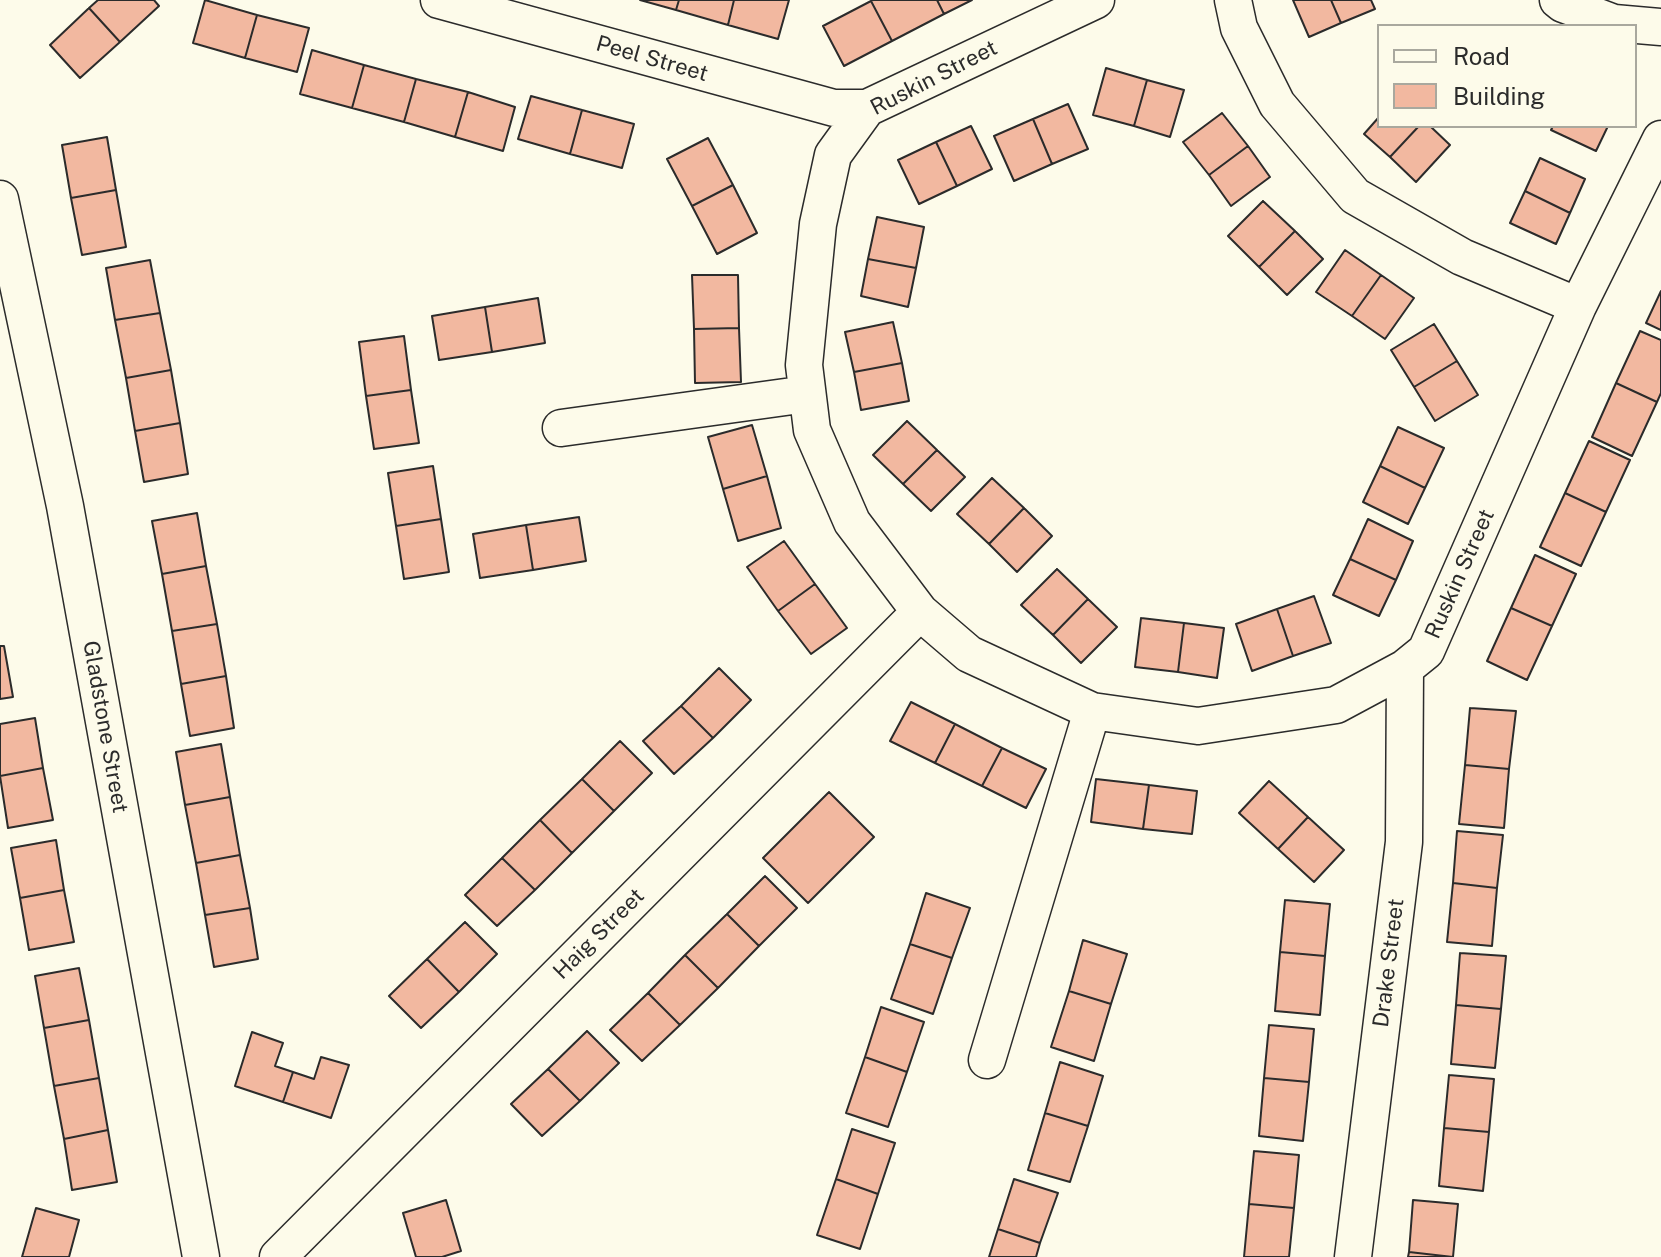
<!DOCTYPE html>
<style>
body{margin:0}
#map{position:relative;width:1661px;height:1257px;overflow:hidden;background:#fdfbea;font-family:"Public Sans",sans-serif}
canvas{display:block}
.legend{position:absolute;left:1377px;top:24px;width:260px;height:104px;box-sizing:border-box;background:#fdfbea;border:2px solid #a9a89e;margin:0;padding:10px 14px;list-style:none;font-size:24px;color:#2b2b2b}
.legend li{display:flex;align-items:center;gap:16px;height:40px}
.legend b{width:40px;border:2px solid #a9a89e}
</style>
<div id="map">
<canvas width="1661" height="1257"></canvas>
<ul class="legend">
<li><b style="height:10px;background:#fdfbea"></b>Road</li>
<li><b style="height:22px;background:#f2b8a0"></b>Building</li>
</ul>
</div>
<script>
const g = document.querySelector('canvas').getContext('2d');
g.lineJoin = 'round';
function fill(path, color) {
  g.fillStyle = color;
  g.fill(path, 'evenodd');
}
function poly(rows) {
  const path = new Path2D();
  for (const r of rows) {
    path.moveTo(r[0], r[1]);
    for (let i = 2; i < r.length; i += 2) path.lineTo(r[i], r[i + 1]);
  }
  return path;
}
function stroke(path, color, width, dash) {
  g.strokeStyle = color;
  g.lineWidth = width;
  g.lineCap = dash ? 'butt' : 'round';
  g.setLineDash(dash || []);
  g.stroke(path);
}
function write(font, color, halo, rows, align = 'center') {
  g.font = font + ' "Public Sans",sans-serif';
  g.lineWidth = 6;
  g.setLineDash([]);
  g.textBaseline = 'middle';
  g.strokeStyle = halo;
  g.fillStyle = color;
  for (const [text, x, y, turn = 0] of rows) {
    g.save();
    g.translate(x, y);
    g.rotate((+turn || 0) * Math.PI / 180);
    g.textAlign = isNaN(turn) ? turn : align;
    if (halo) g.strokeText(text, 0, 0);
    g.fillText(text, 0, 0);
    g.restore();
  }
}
const building = poly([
 [98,0,154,0,159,6,120,42,89,8,98,0],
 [205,0,257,15,245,58,193,43,205,0],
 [640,0,679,0,676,10,640,0],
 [679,0,734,0,728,25,676,10,679,0],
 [734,0,789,0,778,39,728,25,734,0],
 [873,0,937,0,944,14,892,41,871,1,873,0],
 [937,0,972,0,944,14,937,0],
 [1293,0,1331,0,1341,23,1309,37,1293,0],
 [1331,0,1371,0,1375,9,1341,23,1331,0],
 [871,1,892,41,844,66,823,26,871,1],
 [89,8,120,42,80,78,50,45,89,8],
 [257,15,309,28,297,72,245,58,257,15],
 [312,50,364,65,352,108,300,94,312,50],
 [364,65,416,79,404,122,352,108,364,65],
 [1106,68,1147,80,1134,126,1093,115,1106,68],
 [416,79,468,92,455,137,404,122,416,79],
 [1147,80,1184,90,1170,137,1134,126,1147,80],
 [468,92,515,107,503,151,455,137,468,92],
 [531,96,582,110,570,154,518,139,531,96],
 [1068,104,1088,149,1052,164,1033,119,1068,104],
 [582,110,634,124,622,168,570,154,582,110],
 [1222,113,1248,146,1209,175,1183,142,1222,113],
 [1379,117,1379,126,1419,126,1390,157,1364,134,1379,117],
 [1033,119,1052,164,1014,181,994,136,1033,119],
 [971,126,992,169,957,186,936,142,971,126],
 [1419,126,1430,126,1450,145,1416,182,1390,157,1419,126],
 [1553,126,1608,126,1596,151,1551,130,1553,126],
 [107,137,116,190,71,198,62,145,107,137],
 [708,138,733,185,692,206,667,159,708,138],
 [936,142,957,186,919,204,898,160,936,142],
 [1248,146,1270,177,1231,206,1209,175,1248,146],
 [1540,158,1585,179,1570,213,1525,191,1540,158],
 [733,185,757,233,717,254,692,206,733,185],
 [116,190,126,247,82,255,71,198,116,190],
 [1525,191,1570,213,1556,244,1510,223,1525,191],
 [1263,201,1295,231,1259,267,1228,236,1263,201],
 [877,217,924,227,916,268,868,259,877,217],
 [1295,231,1323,259,1287,295,1259,267,1295,231],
 [1345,250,1381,275,1352,316,1316,292,1345,250],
 [868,259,916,268,908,307,861,296,868,259],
 [150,260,160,313,115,320,106,268,150,260],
 [692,275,738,275,739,328,694,329,692,275],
 [1381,275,1414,298,1385,339,1352,316,1381,275],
 [1661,291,1661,330,1646,323,1661,291],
 [538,298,545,343,492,352,485,307,538,298],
 [485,307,492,352,439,360,432,316,485,307],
 [160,313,171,370,126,378,115,320,160,313],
 [893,322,902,363,854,372,845,332,893,322],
 [1434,324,1457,361,1414,387,1391,350,1434,324],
 [739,328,741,382,695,383,694,329,739,328],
 [1640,331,1661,340,1661,393,1657,402,1616,383,1640,331],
 [404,336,411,390,366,396,359,342,404,336],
 [1457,361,1478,395,1435,421,1414,387,1457,361],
 [902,363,909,401,861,410,854,372,902,363],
 [171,370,180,423,135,431,126,378,171,370],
 [1616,383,1657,402,1632,456,1592,437,1616,383],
 [411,390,419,443,374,449,366,396,411,390],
 [907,421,937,450,903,484,873,455,907,421],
 [180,423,188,474,144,482,135,431,180,423],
 [752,425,767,476,723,489,708,437,752,425],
 [1398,427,1444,448,1425,488,1380,466,1398,427],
 [1589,441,1630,460,1606,512,1565,493,1589,441],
 [937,450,965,477,931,511,903,484,937,450],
 [433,466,441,519,396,526,388,473,433,466],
 [1380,466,1425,488,1408,524,1363,502,1380,466],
 [767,476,781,528,738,541,723,489,767,476],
 [992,478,1024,508,989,544,957,514,992,478],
 [1565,493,1606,512,1581,566,1540,547,1565,493],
 [1024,508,1052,536,1017,572,989,544,1024,508],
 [197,513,206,566,162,574,152,521,197,513],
 [579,517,586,561,533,570,526,525,579,517],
 [441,519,449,572,404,579,396,526,441,519],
 [1368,519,1413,541,1396,580,1350,559,1368,519],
 [526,525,533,570,480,578,473,534,526,525],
 [784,541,815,584,778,611,747,567,784,541],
 [1535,555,1576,574,1552,626,1511,608,1535,555],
 [1350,559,1396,580,1379,616,1333,595,1350,559],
 [206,566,217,624,172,631,162,574,206,566],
 [1057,569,1088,599,1053,635,1021,605,1057,569],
 [815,584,847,628,811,654,778,611,815,584],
 [1314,596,1331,643,1293,656,1277,609,1314,596],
 [1088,599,1117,627,1081,663,1053,635,1088,599],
 [1511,608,1552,626,1527,680,1487,661,1511,608],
 [1277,609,1293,656,1252,671,1236,624,1277,609],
 [1141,618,1184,623,1178,672,1135,667,1141,618],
 [1184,623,1224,628,1217,678,1178,672,1184,623],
 [217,624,226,676,181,684,172,631,217,624],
 [0,646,4,646,13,697,0,699,0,646],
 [719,668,751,700,713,738,681,706,719,668],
 [226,676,234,728,190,736,181,684,226,676],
 [911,702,955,724,935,763,890,741,911,702],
 [681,706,713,738,674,774,643,741,681,706],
 [1470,708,1516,711,1509,769,1465,765,1470,708],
 [35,718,43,768,0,776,0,724,35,718],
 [955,724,1002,748,982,786,935,763,955,724],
 [620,741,652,773,614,811,582,779,620,741],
 [221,744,230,797,185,805,176,752,221,744],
 [1002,748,1046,769,1026,808,982,786,1002,748],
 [1465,765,1509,769,1504,828,1459,824,1465,765],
 [43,768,53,820,8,828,0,776,43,768],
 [582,779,614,811,572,853,540,820,582,779],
 [1096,779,1149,785,1143,829,1091,822,1096,779],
 [1269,781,1308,817,1278,849,1239,813,1269,781],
 [1149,785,1197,791,1192,834,1143,829,1149,785],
 [829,792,874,837,808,903,763,858,829,792],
 [230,797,240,855,196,863,185,805,230,797],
 [1308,817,1344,850,1314,882,1278,849,1308,817],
 [540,820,572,853,535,890,502,858,540,820],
 [1457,831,1503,835,1497,888,1453,883,1457,831],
 [56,840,64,890,20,898,11,848,56,840],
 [240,855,250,908,205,915,196,863,240,855],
 [502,858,535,890,497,926,465,895,502,858],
 [765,876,797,908,759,946,727,914,765,876],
 [1453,883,1497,888,1492,946,1447,942,1453,883],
 [64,890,74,942,29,950,20,898,64,890],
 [926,893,970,908,952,958,910,944,926,893],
 [1285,900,1330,904,1325,956,1280,952,1285,900],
 [250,908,258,959,214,967,205,915,250,908],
 [727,914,759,946,718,988,685,955,727,914],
 [465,922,497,954,459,992,427,959,465,922],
 [1083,940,1127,954,1111,1004,1069,991,1083,940],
 [910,944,952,958,933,1014,891,999,910,944],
 [1280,952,1325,956,1320,1015,1275,1011,1280,952],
 [1460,953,1506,956,1501,1009,1456,1005,1460,953],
 [685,955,718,988,680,1025,648,993,685,955],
 [427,959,459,992,421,1028,389,996,427,959],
 [79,968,89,1020,44,1028,35,976,79,968],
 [1069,991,1111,1004,1094,1061,1051,1047,1069,991],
 [648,993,680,1025,642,1061,610,1030,648,993],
 [1456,1005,1501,1009,1495,1068,1451,1064,1456,1005],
 [881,1007,924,1022,907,1072,865,1057,881,1007],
 [89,1020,99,1078,54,1086,44,1028,89,1020],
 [1269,1025,1314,1029,1309,1082,1264,1078,1269,1025],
 [587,1031,619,1063,580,1101,548,1069,587,1031],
 [252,1032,283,1043,275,1066,293,1072,283,1102,235,1086,252,1032],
 [321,1057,349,1065,331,1118,283,1102,293,1072,314,1079,321,1057],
 [865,1057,907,1072,888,1127,846,1113,865,1057],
 [1060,1062,1103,1076,1088,1126,1045,1113,1060,1062],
 [548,1069,580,1101,542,1136,511,1104,548,1069],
 [1449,1075,1494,1079,1489,1132,1444,1128,1449,1075],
 [99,1078,108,1130,64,1139,54,1086,99,1078],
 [1264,1078,1309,1082,1303,1141,1259,1136,1264,1078],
 [1045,1113,1088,1126,1070,1182,1028,1170,1045,1113],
 [1444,1128,1489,1132,1483,1191,1439,1186,1444,1128],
 [852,1129,895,1143,878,1194,836,1179,852,1129],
 [108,1130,117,1182,72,1190,64,1139,108,1130],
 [1254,1151,1299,1155,1294,1208,1249,1204,1254,1151],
 [836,1179,878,1194,860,1249,817,1235,836,1179],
 [1014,1179,1058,1193,1040,1243,998,1229,1014,1179],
 [446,1200,461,1251,442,1257,416,1257,403,1213,446,1200],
 [1413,1200,1458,1204,1453,1257,1409,1252,1413,1200],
 [1249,1204,1294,1208,1289,1257,1244,1257,1249,1204],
 [36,1208,79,1220,69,1257,22,1257,36,1208],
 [998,1229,1040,1243,1036,1257,989,1257,998,1229],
 [1409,1252,1453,1257,1408,1257,1409,1252]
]);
fill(building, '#f2b8a0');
stroke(building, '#2b2b2b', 2);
const street = poly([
 [439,0,834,108,867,108],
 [1096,0,867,108,833,155,818,224,804,365,812,430,852,522,920,612,969,654,1092,711,1198,726,1336,705,1405,668,1426,651,1578,306,1661,139],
 [1233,0,1239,28,1277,104,1355,196,1462,257,1578,306],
 [1558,0,1563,4,1614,23,1661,27],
 [0,199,65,506,201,1257],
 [561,428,807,394],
 [987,1060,1092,711],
 [278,1257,920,612],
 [1353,1257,1404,842,1405,668]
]);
stroke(street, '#2b2b2b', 39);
stroke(street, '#fdfbea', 36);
write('22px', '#2b2b2b', '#fdfbea', [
 ["Peel Street",652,59,16],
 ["Ruskin Street",934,78,-27],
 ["Ruskin Street",1460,574,-66],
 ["Gladstone Street",105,727,80],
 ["Haig Street",599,934,-45],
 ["Drake Street",1389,963,-83]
]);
</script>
